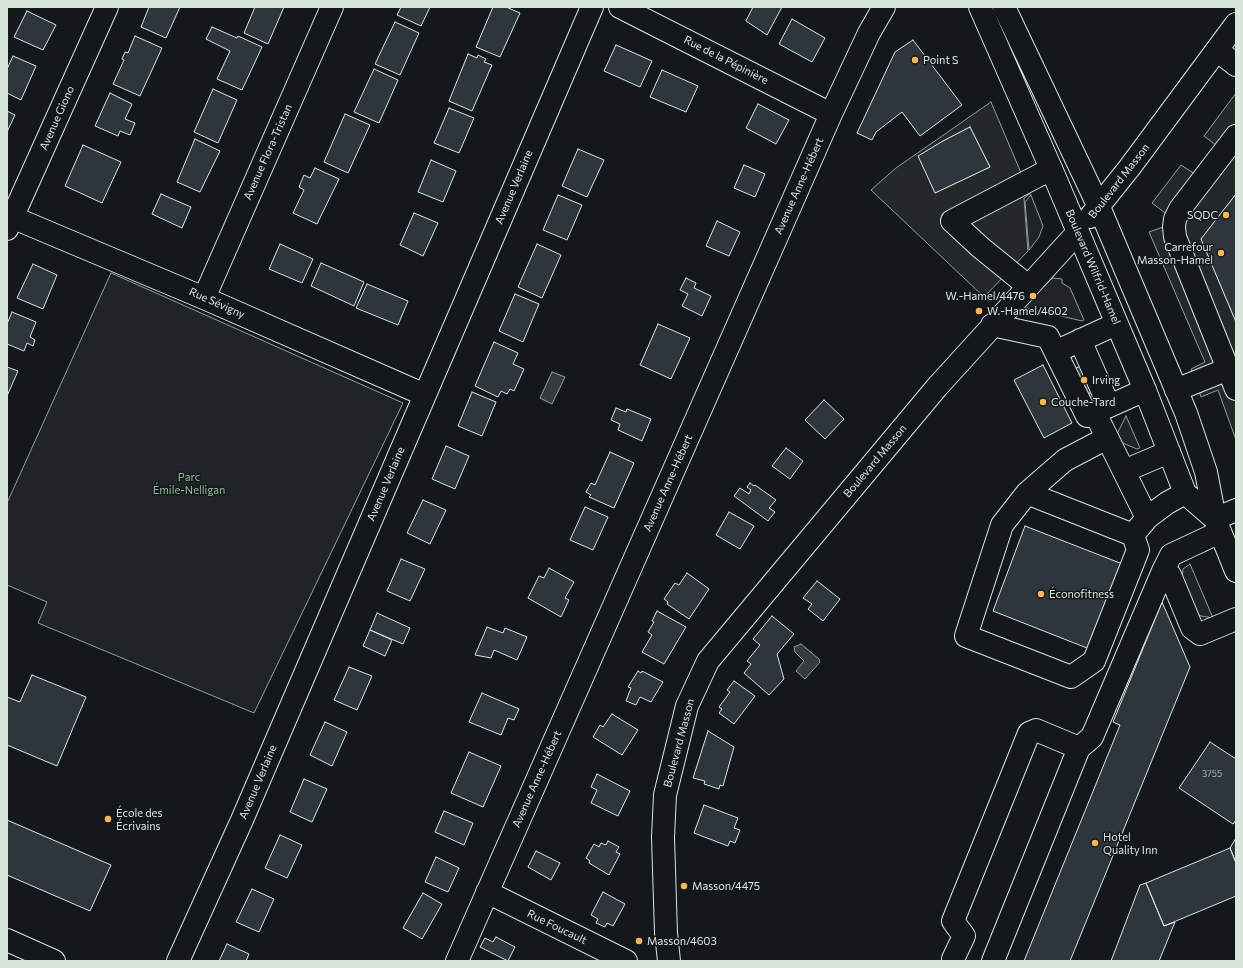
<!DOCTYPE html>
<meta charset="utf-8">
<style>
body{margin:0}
#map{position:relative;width:1243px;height:968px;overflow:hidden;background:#14181c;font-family:Commissioner,sans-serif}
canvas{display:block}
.frame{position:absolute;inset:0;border:8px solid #d8e6dc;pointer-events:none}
</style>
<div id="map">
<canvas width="1243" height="968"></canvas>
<div class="frame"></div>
</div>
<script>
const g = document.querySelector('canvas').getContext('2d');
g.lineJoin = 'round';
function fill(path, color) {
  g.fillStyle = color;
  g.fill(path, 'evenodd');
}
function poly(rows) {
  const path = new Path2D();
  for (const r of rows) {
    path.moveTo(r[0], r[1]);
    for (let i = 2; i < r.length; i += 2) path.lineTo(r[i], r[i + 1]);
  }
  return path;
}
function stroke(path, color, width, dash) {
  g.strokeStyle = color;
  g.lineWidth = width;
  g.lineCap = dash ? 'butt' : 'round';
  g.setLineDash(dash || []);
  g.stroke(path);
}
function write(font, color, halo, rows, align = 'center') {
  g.font = font + ' Commissioner,sans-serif';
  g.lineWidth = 3;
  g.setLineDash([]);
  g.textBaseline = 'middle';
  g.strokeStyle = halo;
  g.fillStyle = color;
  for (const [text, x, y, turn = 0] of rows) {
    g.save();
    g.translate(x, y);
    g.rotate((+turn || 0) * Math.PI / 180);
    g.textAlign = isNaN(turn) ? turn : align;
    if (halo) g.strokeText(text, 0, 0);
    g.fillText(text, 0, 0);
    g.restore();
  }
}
const green = poly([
 [1031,195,1043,226,1039,237,1029,250,1025,202,1031,195],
 [111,273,403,403,254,713,38,623,47,602,7,585,7,503,111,273],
 [1053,278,1062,279,1062,283,1070,288,1084,320,1082,321,1023,307,1048,281,1053,278],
 [1126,416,1140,448,1137,449,1118,441,1116,436,1126,416],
 [1190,564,1213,618,1201,616,1197,614,1182,579,1183,569,1190,564]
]);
fill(green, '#202428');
stroke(green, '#939e99', 1);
const parking = poly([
 [1236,93,1236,194,1201,239,1236,322,1236,440,1218,390,1201,397,1191,369,1205,362,1149,232,1166,226,1165,213,1152,203,1181,165,1198,176,1217,146,1204,136,1236,93],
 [991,102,1030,194,1024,198,1028,251,984,297,871,190,896,168,991,102],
 [970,127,990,167,935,193,919,156,943,141,970,127]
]);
fill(parking, '#24282b');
stroke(parking, '#939e99', 1);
const water = poly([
 [552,372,565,377,552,404,540,398,552,372],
 [801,644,819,659,820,662,805,679,796,671,804,661,795,652,794,647,801,644]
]);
fill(water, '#363b3e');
stroke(water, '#939e99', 1);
const building = poly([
 [149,7,180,7,166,38,141,27,149,7],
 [255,7,284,7,268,44,244,33,255,7],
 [401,7,430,7,421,26,397,15,401,7],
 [493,7,506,7,520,13,500,57,476,47,493,7],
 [753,7,782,7,767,35,746,21,753,7],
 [27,11,56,25,43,50,14,37,27,11],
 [792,19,825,38,812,62,779,44,792,19],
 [395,22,419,33,400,75,375,64,395,22],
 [212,27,237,38,238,36,262,47,242,90,217,79,230,51,206,39,212,27],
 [135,36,162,48,140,96,113,84,124,60,122,59,125,52,128,53,135,36],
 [913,40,962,105,920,136,902,112,876,132,872,140,857,133,895,52,913,40],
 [616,45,652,61,640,87,604,71,616,45],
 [468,54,477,58,478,55,486,59,484,62,492,65,472,111,449,101,468,54],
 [13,56,36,66,21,100,7,93,7,69,13,56],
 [374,69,398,80,379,123,354,112,374,69],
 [662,70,698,86,686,112,650,97,662,70],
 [213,89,237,100,218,143,194,132,213,89],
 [110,93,132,104,125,119,135,123,130,135,120,131,118,136,95,126,110,93],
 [758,104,789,120,776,144,746,128,758,104],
 [449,108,474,118,459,153,434,143,449,108],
 [7,111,15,115,7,132,7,111],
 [345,114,370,125,348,173,324,162,345,114],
 [970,127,990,167,935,193,918,156,943,141,970,127],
 [195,139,220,151,200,192,177,182,195,139],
 [83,145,121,162,102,203,65,186,83,145],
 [578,149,604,160,587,197,562,186,578,149],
 [431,160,456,171,443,202,418,192,431,160],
 [744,165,765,174,755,197,734,188,744,165],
 [315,168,339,179,317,224,293,213,304,190,299,187,304,175,310,178,315,168],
 [161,194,191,207,182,228,152,214,161,194],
 [1236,194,1236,322,1201,239,1236,194],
 [558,195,582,205,567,240,543,230,558,195],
 [414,213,438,223,423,256,400,245,414,213],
 [717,221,740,232,729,256,706,246,717,221],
 [280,244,313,259,302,283,269,269,280,244],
 [537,244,561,255,542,298,518,287,537,244],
 [321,263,364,282,354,306,311,286,321,263],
 [33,264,57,275,43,309,17,298,33,264],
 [686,278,696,283,694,288,711,296,702,316,682,306,688,294,680,290,686,278],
 [367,284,408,301,398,325,356,308,367,284],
 [515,294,539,304,523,342,499,331,515,294],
 [12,312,36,322,30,337,35,340,33,346,27,343,24,351,7,344,7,324,12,312],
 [658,324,690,338,671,379,640,365,658,324],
 [494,342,518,353,513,364,524,369,514,391,510,389,507,394,501,391,498,397,475,386,494,342],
 [1091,361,1102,388,1083,396,1072,370,1091,361],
 [1043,365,1072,423,1044,438,1014,380,1043,365],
 [7,367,18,371,7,396,7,367],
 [472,392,496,402,482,436,458,426,472,392],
 [824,400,844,419,825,439,805,420,824,400],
 [616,408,626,412,627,409,651,419,642,441,618,430,620,424,611,420,616,408],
 [446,446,469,456,455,489,432,479,446,446],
 [786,448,803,461,790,479,772,466,786,448],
 [610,452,634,463,614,508,589,497,591,495,586,492,591,483,595,485,610,452],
 [750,483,754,486,755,485,776,500,769,508,775,512,768,521,734,496,740,488,749,494,751,490,747,487,750,483],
 [423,500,446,510,430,544,407,533,423,500],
 [585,507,608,517,593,550,570,540,585,507],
 [729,512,754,526,740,549,716,535,729,512],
 [1025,526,1125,565,1092,650,993,611,1025,526],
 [401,559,425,569,410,601,387,591,401,559],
 [549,568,574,582,565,598,569,600,561,617,528,598,539,576,544,578,549,568],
 [687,573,709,589,689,619,667,604,668,602,664,599,675,583,679,585,687,573],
 [817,581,840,599,823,621,808,609,812,604,803,598,817,581],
 [1162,602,1190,667,1070,961,1024,961,1120,725,1113,722,1162,602],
 [657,611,686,627,664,664,642,652,652,635,648,632,654,622,652,621,657,611],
 [377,613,410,628,403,644,370,630,377,613],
 [772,616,794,634,777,654,784,679,769,695,744,673,751,664,747,661,760,645,753,639,772,616],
 [487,627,503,633,505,628,527,637,517,660,494,650,491,658,475,655,487,627],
 [370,630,392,640,385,656,363,646,370,630],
 [349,667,372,676,357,710,334,700,349,667],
 [638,671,641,673,642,671,663,682,651,702,640,697,636,705,626,701,631,688,628,687,638,671],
 [32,675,86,697,57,766,7,745,7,697,20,702,32,675],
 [734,681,755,696,734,724,719,713,722,709,719,707,730,692,727,690,734,681],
 [482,693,519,709,514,720,508,718,501,735,469,722,482,693],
 [612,714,638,730,622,755,593,737,600,725,603,727,612,714],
 [325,722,347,732,332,766,310,755,325,722],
 [708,731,734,747,723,786,720,785,719,789,704,784,705,781,693,778,708,731],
 [1210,742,1236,759,1236,820,1233,824,1179,788,1210,742],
 [469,752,501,766,483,807,451,793,469,752],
 [597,774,630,791,618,816,591,803,597,790,591,787,597,774],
 [304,779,327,789,312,822,290,812,304,779],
 [704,805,738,818,734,828,740,830,735,843,730,841,728,846,694,833,704,805],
 [444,811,473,823,464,845,435,832,444,811],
 [7,820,111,865,90,911,7,875,7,820],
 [280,835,302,845,287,878,265,868,280,835],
 [1236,838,1236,863,1230,848,1236,838],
 [608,841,619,847,616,852,620,854,609,875,589,863,590,861,586,858,594,844,599,847,601,843,606,845,608,841],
 [1230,848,1236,863,1236,896,1164,926,1146,883,1230,848],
 [536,851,560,863,551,880,528,867,536,851],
 [436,857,459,868,448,892,425,882,436,857],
 [1146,883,1164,926,1175,922,1159,961,1111,961,1140,885,1146,883],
 [252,889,274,899,259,932,236,922,252,889],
 [603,892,625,904,613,926,607,923,605,927,596,923,598,919,591,915,603,892],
 [423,893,442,904,422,939,403,928,423,893],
 [496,937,515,947,508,961,480,947,485,938,493,942,496,937],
 [227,944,249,954,246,961,219,961,227,944]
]);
fill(building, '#2c363c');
stroke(building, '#d8e6dc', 1);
const minor = poly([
 [620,7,831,114],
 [1217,50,1236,65],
 [7,215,204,298,425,395],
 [7,229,107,7],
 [1028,286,980,247,952,221,1051,169],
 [204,298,332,7],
 [992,325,1048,337,1087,416,1145,390],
 [1080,340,1109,406],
 [1066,347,1116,324],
 [1236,369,1228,369,1236,389],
 [1176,390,1228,369,1175,237,1174,227,1175,219,1180,209,1236,136],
 [1095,413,1147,518,1133,535,1027,493,1002,525,966,636,1071,677,1094,661,1138,550,1133,535],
 [1124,471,1169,452],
 [1027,493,1065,460,1107,438],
 [1147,518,1167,503,1185,493],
 [1215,519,1236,510],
 [1220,532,1171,555,1163,571,1170,575,1192,628,1200,634,1236,619],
 [487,892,626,961],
 [7,940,54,961],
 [178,961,242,820,592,7],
 [457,961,831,114,869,33,884,7],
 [669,961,666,933,663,837,665,795,687,706,708,661,937,387,1078,232],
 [953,961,953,959,964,936,953,921,1029,733,1036,730,1079,748],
 [993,961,1079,748,1092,737,1163,571]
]);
const major = poly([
 [980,7,1056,180,1145,390,1185,493,1215,519],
 [1004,7,1099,207,1186,413,1206,472,1215,519,1236,571],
 [1090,217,1130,167,1236,24]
]);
stroke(minor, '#d8e6dc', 24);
stroke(major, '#d8e6dc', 24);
stroke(minor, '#14181c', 22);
stroke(major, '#14181c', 22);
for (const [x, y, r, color] of [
 [915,60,4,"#ffb74d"],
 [1226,215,4,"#ffb74d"],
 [1221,253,4,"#ffb74d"],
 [1033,296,4,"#ffb74d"],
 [979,311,4,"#ffb74d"],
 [1084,380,4,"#ffb74d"],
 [1043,402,4,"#ffb74d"],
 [1041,594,4,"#ffb74d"],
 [108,819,4,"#ffb74d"],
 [1095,843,4,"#ffb74d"],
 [684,886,4,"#ffb74d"],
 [639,941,4,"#ffb74d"]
]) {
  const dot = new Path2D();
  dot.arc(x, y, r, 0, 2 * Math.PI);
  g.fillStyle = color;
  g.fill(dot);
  stroke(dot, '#14181c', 1.5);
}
write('9px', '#adbab4', null, [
 ["3755",1212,774]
]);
write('11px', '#d8e6dc', '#14181c', [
 ["Rue de la Pépinière",726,60,27],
 ["Avenue Giono",57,118,-66],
 ["Avenue Flora-Tristan",268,152,-66],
 ["Boulevard Masson",1119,181,-52],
 ["Avenue Anne-Hébert",799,186,-66],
 ["Avenue Verlaine",514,187,-67],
 ["Boulevard Wilfrid-Hamel",1093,267,67],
 ["Rue Sévigny",217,303,24],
 ["Boulevard Masson",875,461,-50],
 ["Avenue Anne-Hébert",668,483,-66],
 ["Avenue Verlaine",386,484,-67],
 ["Boulevard Masson",679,743,-75],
 ["Avenue Anne-Hébert",537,779,-66],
 ["Avenue Verlaine",258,782,-67],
 ["Rue Foucault",557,927,26]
]);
write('11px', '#d8e6dc', '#14181c', [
 ["Point S",923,60],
 ["SQDC",1218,215,"right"],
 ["Carrefour",1213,247,"right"],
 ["Masson-Hamel",1213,260,"right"],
 ["W.-Hamel/4476",1025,296,"right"],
 ["W.-Hamel/4602",987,311],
 ["Irving",1092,380],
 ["Couche-Tard",1051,402],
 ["Éconofitness",1049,594],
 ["École des",116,813],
 ["Écrivains",116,826],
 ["Hotel",1103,837],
 ["Quality Inn",1103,850],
 ["Masson/4475",692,886],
 ["Masson/4603",647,941]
], 'left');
write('11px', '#8ac095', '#14181c', [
 ["Parc",189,477],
 ["Émile-Nelligan",189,490]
]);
</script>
